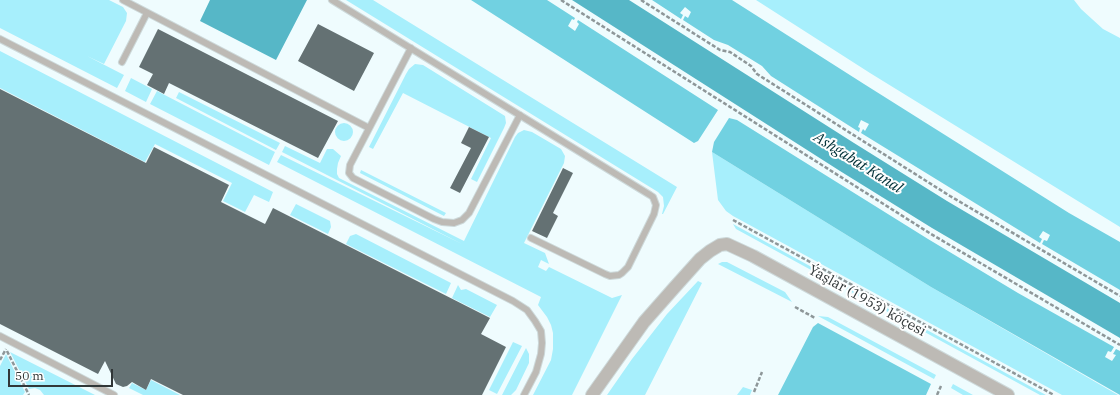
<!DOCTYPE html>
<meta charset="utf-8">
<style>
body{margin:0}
#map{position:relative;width:1120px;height:395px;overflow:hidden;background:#effcfe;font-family:"IBM Plex Serif",serif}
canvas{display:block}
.scale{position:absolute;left:8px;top:369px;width:105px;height:18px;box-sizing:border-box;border:2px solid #313738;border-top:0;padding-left:5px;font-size:12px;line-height:14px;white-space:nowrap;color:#313738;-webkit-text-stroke:3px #fff;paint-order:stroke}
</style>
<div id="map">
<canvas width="1120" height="395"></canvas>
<div class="scale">50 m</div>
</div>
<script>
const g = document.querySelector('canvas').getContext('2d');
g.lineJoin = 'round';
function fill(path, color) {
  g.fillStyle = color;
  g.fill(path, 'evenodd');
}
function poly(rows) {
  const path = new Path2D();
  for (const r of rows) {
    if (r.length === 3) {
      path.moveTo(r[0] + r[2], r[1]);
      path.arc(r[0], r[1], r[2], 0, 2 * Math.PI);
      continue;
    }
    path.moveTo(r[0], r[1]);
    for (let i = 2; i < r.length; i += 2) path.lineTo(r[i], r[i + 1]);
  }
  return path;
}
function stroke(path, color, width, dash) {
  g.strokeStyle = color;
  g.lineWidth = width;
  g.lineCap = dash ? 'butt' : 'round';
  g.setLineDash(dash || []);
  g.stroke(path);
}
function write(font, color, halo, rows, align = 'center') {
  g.font = font + ' "IBM Plex Serif",serif';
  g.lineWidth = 4;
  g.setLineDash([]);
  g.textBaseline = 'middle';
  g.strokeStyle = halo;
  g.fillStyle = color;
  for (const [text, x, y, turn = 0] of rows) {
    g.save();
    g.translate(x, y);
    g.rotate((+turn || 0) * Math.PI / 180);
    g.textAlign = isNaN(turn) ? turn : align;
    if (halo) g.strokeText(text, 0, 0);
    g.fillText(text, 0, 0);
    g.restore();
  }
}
fill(poly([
 [0,0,109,0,123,7,127,13,126,21,104,64,87,56,124,75,117,88,0,28],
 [346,0,373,0,677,187,663,214,662,214,664,206,663,197,658,192],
 [756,0,1074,0,1081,9,1103,29,1120,38,1120,227,870,73],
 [0,51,273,192,269,202,254,195,245,212,223,201,232,183,155,144,145,162,0,88],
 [415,64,423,65,505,116,506,123,504,128,477,182,471,179,491,138,403,93,373,149,369,147,406,74,409,69],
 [131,78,152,89,146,102,125,91],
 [157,91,275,152,269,165,150,104],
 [179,92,280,143,276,150,176,98],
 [344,132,9],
 [524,130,532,132,561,149,565,156,564,163,524,243,545,253,549,264,541,260,538,267,546,271,549,267,612,298,622,295,572,395,533,395,551,360,553,349,553,333,551,325,547,317,538,305,541,297,277,162,281,155,462,244,282,152,285,146,320,163,327,149,333,149,341,156,338,163,337,169,337,174,339,178,464,241,515,137,518,133],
 [712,152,931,287,1118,395,1062,395,733,216,726,211,718,200],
 [361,170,446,213,444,216,360,173],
 [296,204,330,221,331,227,328,234,290,215],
 [733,224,1046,395,1040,395,736,229],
 [356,234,451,283,446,294,346,244,350,236],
 [722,262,727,262,785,292,792,302,718,264],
 [698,281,702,283,645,395,607,395,632,359,667,314],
 [458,285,461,290,466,289,497,305,490,317,452,298],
 [818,316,828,317,936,375,934,379],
 [513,342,522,346,497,394,489,390],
 [526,348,529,354,529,363,516,390,511,395,502,395],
 [10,352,95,395,44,395,40,390,35,388,29,389],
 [6,354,25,392,23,395,0,395,0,366],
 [151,380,180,395,143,395,129,388,132,383,146,390],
 [953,384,973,395,963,395,951,388],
 [743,387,752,390,750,395,737,395]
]), '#a7effc');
fill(poly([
 [471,0,547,0,575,18,574,20,572,19,568,26,575,31,579,24,577,22,578,20,718,110,698,141,694,143],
 [652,0,732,0,864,84,1069,213,1120,242,1120,290,1042,244,1044,240,1047,241,1050,235,1043,231,1039,237,1042,239,1040,243,861,133,863,129,865,131,869,124,861,120,858,127,860,128,859,132,771,76,762,66,728,45,714,40,683,20,685,16,688,18,691,12,685,7,680,13,683,15,681,19],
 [729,118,737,120,928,239,1018,293,1114,347,1111,352,1108,351,1105,357,1112,361,1116,355,1113,354,1116,349,1120,351,1120,395,931,287,712,152,714,142],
 [818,323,931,384,926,395,778,395,813,327]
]), '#71d1e1');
fill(poly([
 [210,0,307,0,276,60,200,21],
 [572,0,629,0,854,143,947,201,1120,303,1120,338,932,228,840,171]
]), '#56b7c7');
fill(poly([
 [318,24,374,53,354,91,298,61],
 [158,29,338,121,318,158,169,83,164,94,147,85,153,74,139,67],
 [0,89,146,163,154,147,229,185,221,202,265,224,273,208,490,318,481,334,506,347,482,395,183,395,151,379,146,390,132,382,127,386,123,387,116,384,105,361,98,374,0,324],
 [469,127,489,137,460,193,450,188,471,148,461,143],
 [563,168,573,173,553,213,558,216,547,238,532,231]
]), '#647173');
const service = poly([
 [123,0,369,128],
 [332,0,650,195,653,197,656,205,654,214,628,267,622,273,619,275,610,276,605,274,531,238],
 [0,39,513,301,527,310,535,321,541,331,542,343,541,354,536,372,524,395],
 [411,48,350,165,349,173,353,178,434,219,442,222,454,223,462,220,469,213,520,115],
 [122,62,147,13],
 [0,336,114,395]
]);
const minor = poly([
 [592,395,644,322,674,288,700,259,710,251,720,245,727,244,753,256,1008,395]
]);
stroke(service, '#cdd9da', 8);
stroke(minor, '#cdd9da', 14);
stroke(poly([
 [561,0,931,234,1120,345],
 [641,0,720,50,730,52,751,66,757,74,950,196,1120,296],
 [733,220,1054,395],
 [795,307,815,318],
 [7,351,29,395],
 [0,360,6,349],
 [754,392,762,372],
 [937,395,941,386]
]), '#8e9799', 2.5, [4, 2]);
stroke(service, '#bdbab5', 6);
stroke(minor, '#bdbab5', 12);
write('14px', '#313738', '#fff', [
 ["Ýaşlar (1953) köçesi",867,301,29]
]);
write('italic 15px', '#003037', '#fff', [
 ["Ashgabat Kanal",858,163,32]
]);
</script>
